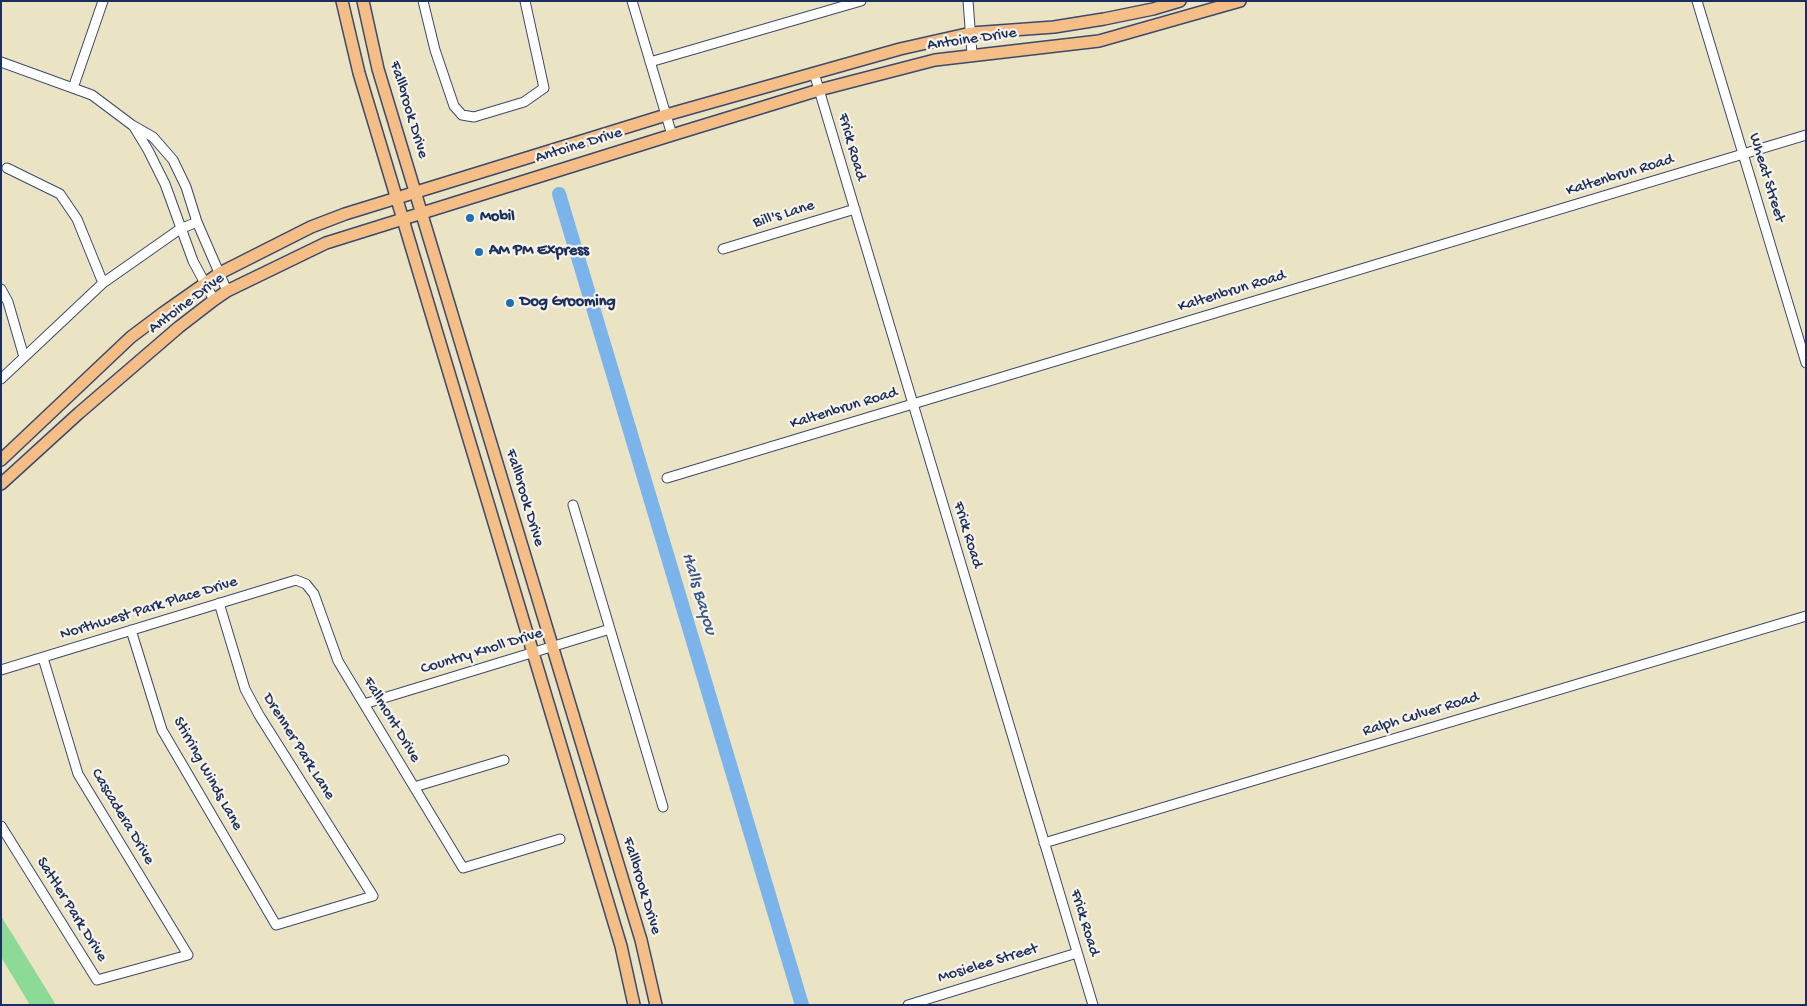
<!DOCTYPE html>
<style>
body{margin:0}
#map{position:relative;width:1807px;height:1006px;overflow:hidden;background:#eae4c5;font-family:"Gochi Hand",sans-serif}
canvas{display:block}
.frame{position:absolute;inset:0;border:2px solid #1b2f5e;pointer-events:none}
</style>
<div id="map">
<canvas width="1807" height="1006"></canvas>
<div class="frame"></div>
</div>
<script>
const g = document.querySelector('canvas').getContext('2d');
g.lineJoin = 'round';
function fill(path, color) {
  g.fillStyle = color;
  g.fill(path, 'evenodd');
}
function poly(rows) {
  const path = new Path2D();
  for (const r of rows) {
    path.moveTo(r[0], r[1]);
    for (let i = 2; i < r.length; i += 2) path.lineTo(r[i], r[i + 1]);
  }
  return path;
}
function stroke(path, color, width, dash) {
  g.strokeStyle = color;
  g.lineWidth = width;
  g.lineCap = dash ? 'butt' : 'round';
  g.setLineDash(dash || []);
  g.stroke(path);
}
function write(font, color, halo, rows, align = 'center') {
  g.font = font + ' "Gochi Hand",sans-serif';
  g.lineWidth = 4.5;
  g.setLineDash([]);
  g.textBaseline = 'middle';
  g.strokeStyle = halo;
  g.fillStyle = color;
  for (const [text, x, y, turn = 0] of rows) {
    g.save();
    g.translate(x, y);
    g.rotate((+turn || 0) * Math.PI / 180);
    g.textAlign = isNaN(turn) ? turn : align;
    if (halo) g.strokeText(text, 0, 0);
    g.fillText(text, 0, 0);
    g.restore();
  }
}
fill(poly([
 [1,916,56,1005,30,1005,1,957]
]), '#8dd996');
stroke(poly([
 [559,194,802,1005]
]), '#7bb3eb', 14);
const minor = poly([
 [423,1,435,50,454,106,462,115,474,117,524,102,544,88,525,1],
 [632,1,672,135],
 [968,1,972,54],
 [1697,1,1806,363],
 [1,62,92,95,132,125,153,137,173,160,186,187,197,222,227,291],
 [650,62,861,1],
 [814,73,1093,1005],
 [73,88,103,1],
 [134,127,148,150,165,184,193,261,214,300],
 [7,168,60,194,77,219,103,283],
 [723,249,855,209],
 [1,289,8,302,24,357],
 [1,379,103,283,180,229,197,222],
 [667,478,1806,135],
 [573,505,663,807],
 [131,630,162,730,276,925,373,896,259,715,245,689,219,603],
 [1,670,296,580,306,584,314,594,338,661,463,868,560,839],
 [364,704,610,629],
 [414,787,504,760],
 [1,826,97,980,188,955,78,774,43,658],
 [1044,843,1806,616],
 [908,1005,1077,953]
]);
const major = poly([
 [342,1,359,73,621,946,634,1005],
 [363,1,378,69,641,940,656,1005],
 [1,460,131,337,163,313,220,273,311,227,345,214,666,115,900,49,971,33,1054,27,1104,19,1153,9,1180,1],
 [1,484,79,413,179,327,214,300,227,291,326,243,672,135,819,90,935,60,1099,41,1240,1]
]);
stroke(minor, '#3a4a6d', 11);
stroke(major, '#3a4a6d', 14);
stroke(minor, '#fff', 9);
stroke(major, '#f6be87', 11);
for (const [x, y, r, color] of [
 [470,218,5,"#1f6fb2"],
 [479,252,5,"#1f6fb2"],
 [510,303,5,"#1f6fb2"]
]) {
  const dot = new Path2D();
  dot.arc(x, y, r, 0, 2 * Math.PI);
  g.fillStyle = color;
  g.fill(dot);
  stroke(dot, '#f7f3e8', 2);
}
write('16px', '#1b2f5e', '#f7f3e8', [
 ["Antoine Drive",972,40,-8],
 ["Fallbrook Drive",408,110,73],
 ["Antoine Drive",579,146,-17],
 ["Frick Road",851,147,74],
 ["Kaltenbrun Road",1620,176,-17],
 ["Wheat Street",1766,178,73],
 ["Bill's Lane",784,215,-17],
 ["Kaltenbrun Road",1232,292,-17],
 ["Antoine Drive",187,304,-37],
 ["Kaltenbrun Road",844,409,-17],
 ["Fallbrook Drive",524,498,73],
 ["Frick Road",967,535,73],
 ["Northwest Park Place Drive",149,609,-17],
 ["Country Knoll Drive",482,652,-17],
 ["Ralph Culver Road",1421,715,-17],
 ["Fallmont Drive",391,720,59],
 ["Drenner Park Lane",298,747,58],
 ["Stirring Winds Lane",207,774,61],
 ["Cascadera Drive",122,817,59],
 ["Fallbrook Drive",641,886,73],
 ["Sattler Park Drive",71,910,58],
 ["Frick Road",1084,923,73],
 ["Mosielee Street",988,964,-17]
]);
write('bold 16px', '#1b2f5e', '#f7f3e8', [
 ["Mobil",480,218],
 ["AM PM Express",489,252],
 ["Dog Grooming",520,303]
], 'left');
write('italic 18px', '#385788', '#f7f3e8', [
 ["Halls Bayou",698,594,73]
]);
</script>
